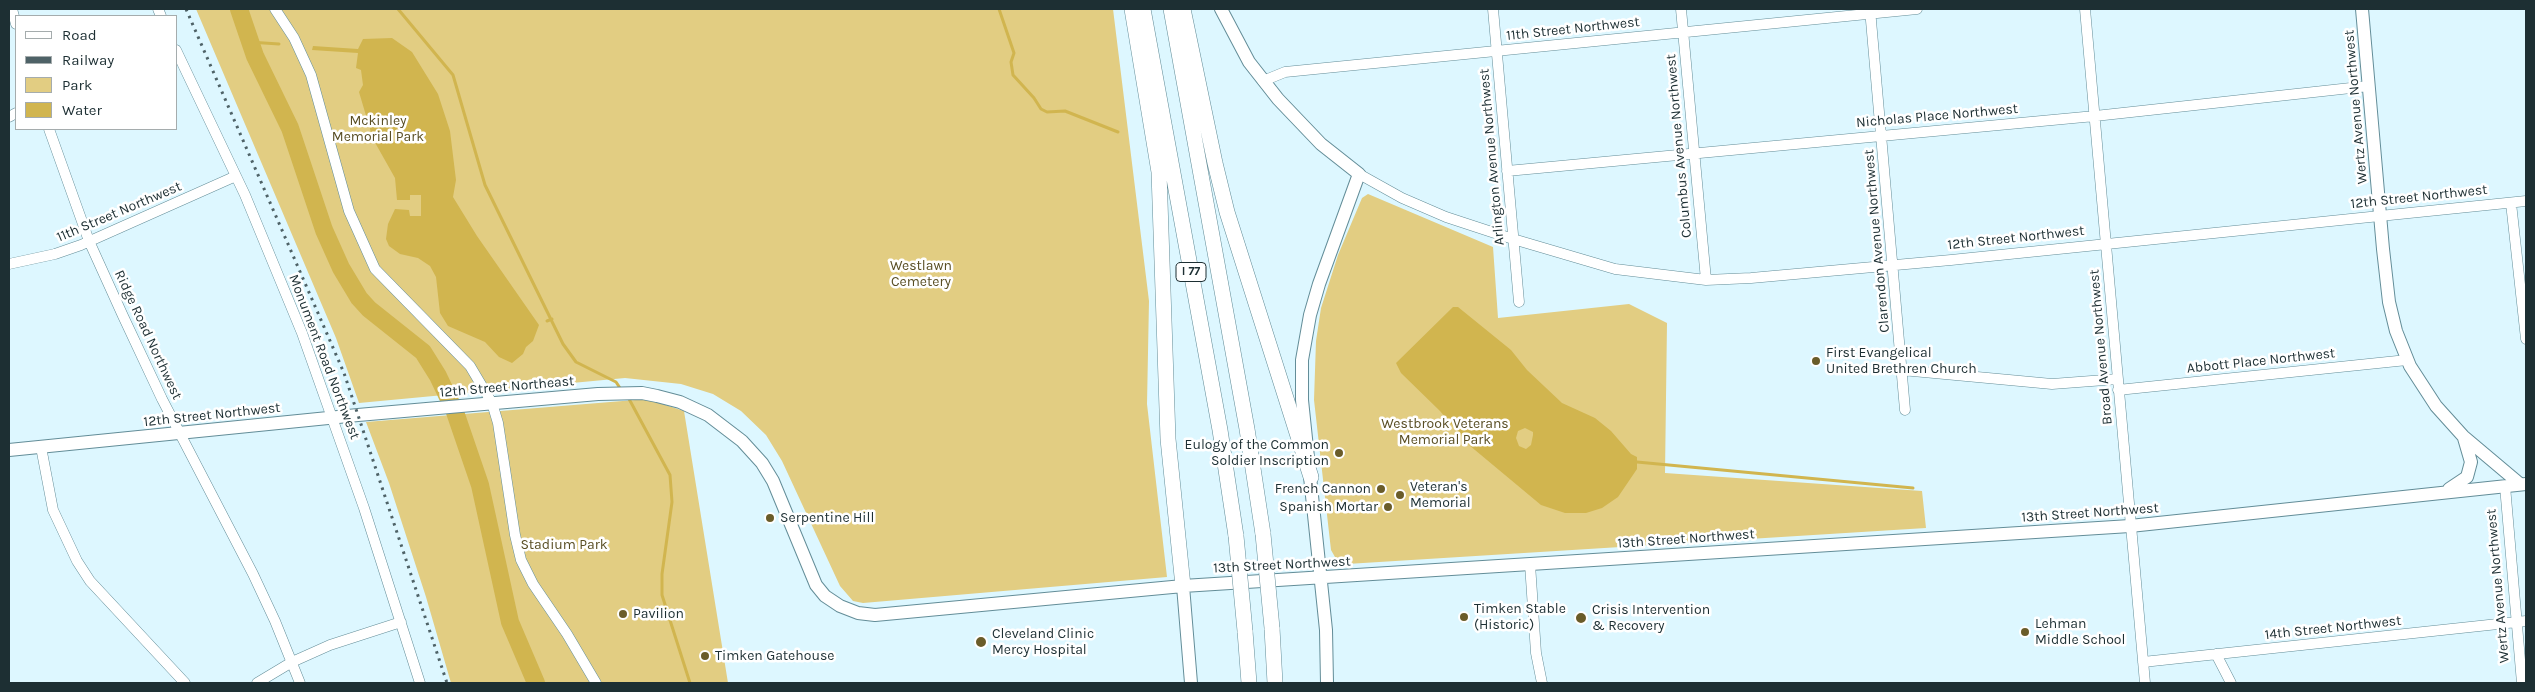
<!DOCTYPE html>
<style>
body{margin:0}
#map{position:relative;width:2535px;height:692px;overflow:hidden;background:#ddf7ff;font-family:Karla,sans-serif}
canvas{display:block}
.frame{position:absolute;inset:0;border:10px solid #1d2f33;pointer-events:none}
.legend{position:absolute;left:15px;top:15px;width:162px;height:115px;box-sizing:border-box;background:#fff;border:1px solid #a5acad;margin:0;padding:6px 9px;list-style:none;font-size:15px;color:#1d2f33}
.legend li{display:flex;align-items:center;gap:10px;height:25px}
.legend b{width:25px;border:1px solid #a5acad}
</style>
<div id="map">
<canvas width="2535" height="692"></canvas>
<div class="frame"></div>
<ul class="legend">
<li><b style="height:6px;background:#fff"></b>Road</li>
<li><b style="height:6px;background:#4e6267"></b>Railway</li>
<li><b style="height:14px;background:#e2cd82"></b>Park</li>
<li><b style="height:14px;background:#d1b54f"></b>Water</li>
</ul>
</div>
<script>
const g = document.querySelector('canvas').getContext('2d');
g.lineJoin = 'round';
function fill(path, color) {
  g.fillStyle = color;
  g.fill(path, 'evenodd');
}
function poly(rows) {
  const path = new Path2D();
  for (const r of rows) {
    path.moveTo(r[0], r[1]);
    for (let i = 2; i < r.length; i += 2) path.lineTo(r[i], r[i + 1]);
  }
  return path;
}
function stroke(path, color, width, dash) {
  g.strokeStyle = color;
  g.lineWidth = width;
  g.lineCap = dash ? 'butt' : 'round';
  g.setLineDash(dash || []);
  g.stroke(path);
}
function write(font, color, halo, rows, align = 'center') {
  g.font = font + ' Karla,sans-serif';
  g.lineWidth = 5;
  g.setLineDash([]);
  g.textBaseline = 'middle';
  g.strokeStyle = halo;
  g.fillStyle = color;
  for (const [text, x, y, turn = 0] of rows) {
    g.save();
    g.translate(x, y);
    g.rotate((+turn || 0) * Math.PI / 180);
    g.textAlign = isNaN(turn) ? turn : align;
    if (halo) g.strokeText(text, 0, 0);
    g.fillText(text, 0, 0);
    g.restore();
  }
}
fill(poly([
 [196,9,1113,9,1149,301,1147,404,1167,577,863,603,853,601,840,586,782,461,766,435,741,411,713,394,681,384,625,378,359,403,336,338],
 [1368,194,1493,247,1498,318,1629,304,1667,323,1665,473,1922,491,1926,528,1347,564,1346,560,1335,557,1331,550,1314,400,1316,341,1321,308,1338,255,1362,198],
 [647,399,684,411,728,683,451,683,426,597,389,483,366,422]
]), '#e2cd82');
fill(poly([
 [392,38,412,52,438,94,450,131,456,180,453,197,477,236,539,325,533,341,526,347,523,354,512,363,499,357,485,342,448,326,440,313,436,277,430,266,418,258,400,254,389,246,386,239,388,224,395,209,409,210,410,216,421,216,421,195,410,195,410,200,397,200,395,178,373,139,359,92,363,85,361,70,356,68,358,53,312,50,313,46,358,49,363,39],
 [1453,307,1458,307,1511,350,1527,370,1562,403,1595,418,1611,431,1631,454,1637,457,1637,469,1618,497,1602,508,1586,513,1565,513,1541,505,1469,445,1440,411,1401,373,1396,363],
 [1525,428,1533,432,1533,435,1531,445,1526,449,1519,446,1516,438,1518,431]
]), '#d1b54f');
stroke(poly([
 [398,9,453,75,485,185,563,344,576,362,616,382,622,391],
 [999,9,1014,53,1011,62,1013,75,1034,98,1041,109,1047,112,1065,111,1118,132],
 [249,42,279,44],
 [547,321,552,319],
 [628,397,670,475,672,502,662,574,662,595,690,683],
 [1637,462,1913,488]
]), '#d1b54f', 3);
stroke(poly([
 [239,9,255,56,290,128,324,230,341,268,359,298,369,309,423,352,438,376,455,412,480,485,510,622,536,683]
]), '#d1b54f', 18);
const minor = poly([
 [12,9,16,24],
 [158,9,161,16],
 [275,9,294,38,311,75,349,211,375,269,470,366,492,403,498,423,515,535,521,560,533,584,567,634,596,683],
 [1493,9,1519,302],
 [1681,9,1706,280],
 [1870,9,1905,410],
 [2085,9,2145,683],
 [176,50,245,195,302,333,364,508,420,683],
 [1263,81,1285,72,1917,9],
 [9,117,16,113],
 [49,129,89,241,123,316,162,399,253,574,275,621,300,683],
 [1507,171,2095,116,2369,86],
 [1359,174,1402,198,1446,217,1513,239,1615,269,1706,280,1751,278,1951,260,2526,201],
 [2511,203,2526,339],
 [9,264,55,254,81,245,236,176],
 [1902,370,2052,384,2118,379],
 [2118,390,2407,360],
 [41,447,53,510,77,561,90,581,185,683],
 [2505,486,2522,683],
 [1530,564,1536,653,1542,683],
 [2216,654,2231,683],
 [2143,662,2526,621],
 [257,683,292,662,330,645,401,622]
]);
const major = poly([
 [1221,9,1249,62,1278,99,1321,144,1359,174,1319,284,1310,315,1302,360,1302,400,1326,630,1327,683],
 [2362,9,2383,249,2389,302,2396,331,2410,366,2436,406,2463,436,2520,484],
 [9,450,358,415,598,394,642,393,657,396,680,402,708,415,742,441,762,463,773,481,816,585,825,596,840,606,858,613,875,615,1183,586,2130,526,2526,484],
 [2449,489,2467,477,2471,462,2464,438],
 [1183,586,1191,683]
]);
const highway = poly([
 [1132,9,1159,172,1168,439,1183,586],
 [1143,9,1220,430,1236,536],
 [1171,9,1247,429,1263,534],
 [1183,9,1215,163,1227,212,1311,477],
 [1272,628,1275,683],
 [1245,631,1249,683]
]);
stroke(minor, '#638d98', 11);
stroke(major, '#638d98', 14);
stroke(highway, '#638d98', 16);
stroke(minor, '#fff', 10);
stroke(major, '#fff', 12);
stroke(highway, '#fff', 15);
stroke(poly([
 [186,9,344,373,447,683]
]), '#4e6267', 3, [2.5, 5]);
const highwayBridge = poly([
 [1263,534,1272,628],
 [1236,536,1245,631]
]);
stroke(highwayBridge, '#638d98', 16, []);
stroke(highwayBridge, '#fff', 15);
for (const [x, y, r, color] of [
 [1816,361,5,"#6a5c29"],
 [1339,453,5,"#6a5c29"],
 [1381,489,5,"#6a5c29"],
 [1400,495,5,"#6a5c29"],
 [1388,507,5,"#6a5c29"],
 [770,518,5,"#6a5c29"],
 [623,614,5,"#6a5c29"],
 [1464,617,5,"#6a5c29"],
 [1581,618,6,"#6a5c29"],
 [2025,632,5,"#6a5c29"],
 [981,642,6,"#6a5c29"],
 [705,656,5,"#6a5c29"]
]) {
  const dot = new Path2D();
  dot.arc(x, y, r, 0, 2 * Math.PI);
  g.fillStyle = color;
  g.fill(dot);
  stroke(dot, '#fff', 2);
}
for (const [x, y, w] of [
 [1191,272,30]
]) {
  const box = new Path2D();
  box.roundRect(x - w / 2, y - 9.5, w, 19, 4);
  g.fillStyle = '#fff';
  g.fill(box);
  stroke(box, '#1d2f33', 1);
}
write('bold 12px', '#1d2f33', null, [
 ["I 77",1191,272]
]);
write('14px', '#1d2f33', '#fff', [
 ["11th Street Northwest",1573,29,-6],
 ["Wertz Avenue Northwest",2356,107,-95],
 ["Nicholas Place Northwest",1937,116,-5],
 ["Columbus Avenue Northwest",1679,146,-95],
 ["Arlington Avenue Northwest",1492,157,-95],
 ["12th Street Northwest",2419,197,-6],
 ["11th Street Northwest",119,212,-23],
 ["12th Street Northwest",2016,238,-6],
 ["Clarendon Avenue Northwest",1877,241,-95],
 ["Ridge Road Northwest",148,335,65],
 ["Broad Avenue Northwest",2101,347,-95],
 ["Monument Road Northwest",324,357,69],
 ["Abbott Place Northwest",2261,361,-6],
 ["12th Street Northeast",507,387,-5],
 ["12th Street Northwest",212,415,-6],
 ["13th Street Northwest",2090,513,-4],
 ["13th Street Northwest",1686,539,-4],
 ["13th Street Northwest",1282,565,-3],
 ["Wertz Avenue Northwest",2498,586,-95],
 ["14th Street Northwest",2333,628,-6]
]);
write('14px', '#594e24', '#fff', [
 ["Mckinley",378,121],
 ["Memorial Park",378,137],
 ["Westlawn",921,266],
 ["Cemetery",921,282],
 ["Westbrook Veterans",1445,424],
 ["Memorial Park",1445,440],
 ["Stadium Park",564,545]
]);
write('14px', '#1d2f33', '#fff', [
 ["First Evangelical",1826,353],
 ["United Brethren Church",1826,369],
 ["Eulogy of the Common",1329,445,"right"],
 ["Soldier Inscription",1329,461,"right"],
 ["Veteran's",1410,487],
 ["Memorial",1410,503],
 ["French Cannon",1371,489,"right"],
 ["Spanish Mortar",1378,507,"right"],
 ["Serpentine Hill",780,518],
 ["Timken Stable",1474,609],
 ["(Historic)",1474,625],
 ["Crisis Intervention",1592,610],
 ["& Recovery",1592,626],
 ["Pavilion",633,614],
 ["Lehman",2035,624],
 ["Middle School",2035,640],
 ["Cleveland Clinic",992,634],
 ["Mercy Hospital",992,650],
 ["Timken Gatehouse",715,656]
], 'left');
</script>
